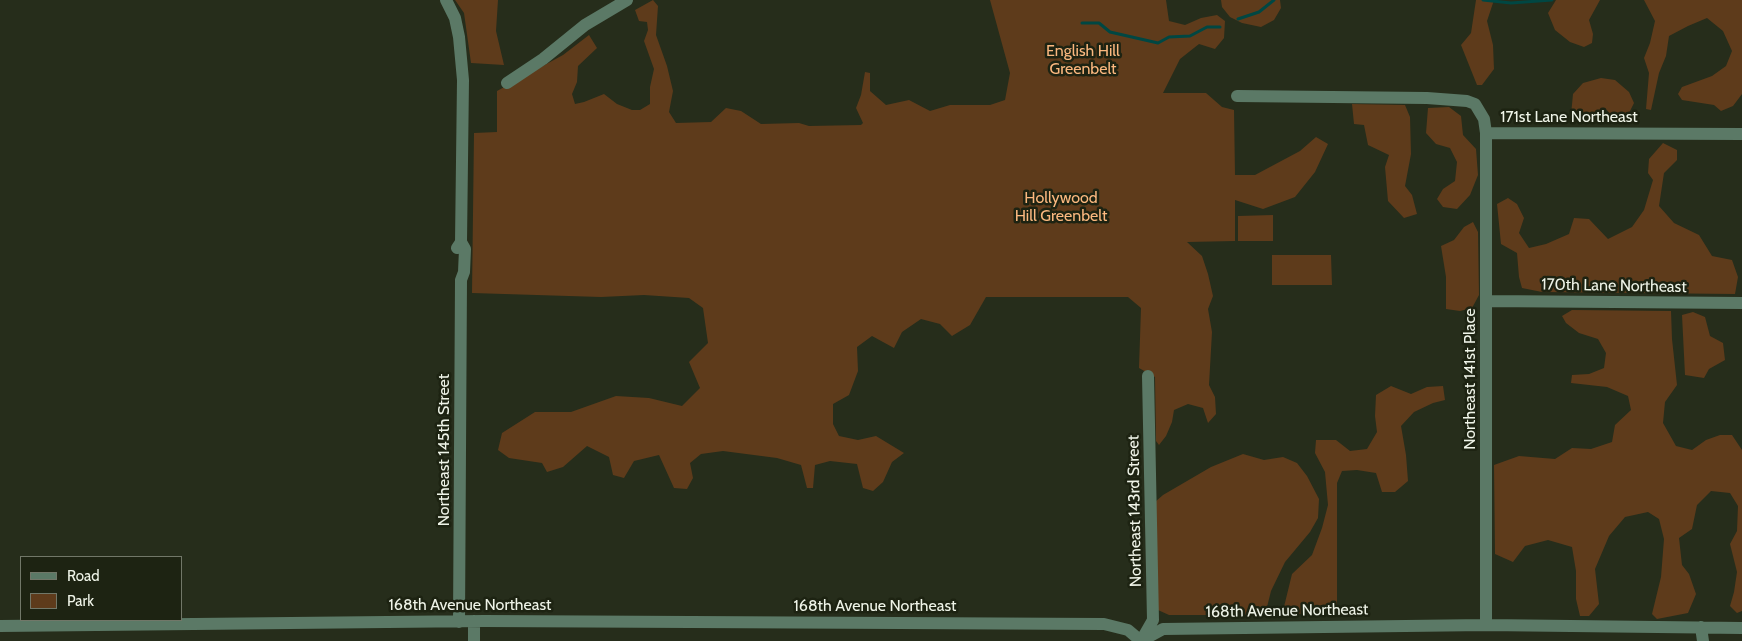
<!DOCTYPE html>
<style>
body{margin:0}
#map{position:relative;width:1742px;height:641px;overflow:hidden;background:#262d1b;font-family:Cabin,sans-serif}
canvas{display:block}
.legend{position:absolute;left:20px;top:556px;width:162px;height:65px;box-sizing:border-box;background:#1d2312;border:1px solid #717768;margin:0;padding:6px 9px;list-style:none;font-size:15px;color:#eff4e8}
.legend li{display:flex;align-items:center;gap:10px;height:25px}
.legend b{width:25px;border:1px solid #717768}
</style>
<div id="map">
<canvas width="1742" height="641"></canvas>
<ul class="legend">
<li><b style="height:6px;background:#5b7966"></b>Road</li>
<li><b style="height:14px;background:#5e3b1b"></b>Park</li>
</ul>
</div>
<script>
const g = document.querySelector('canvas').getContext('2d');
g.lineJoin = 'round';
function fill(path, color) {
  g.fillStyle = color;
  g.fill(path, 'evenodd');
}
function poly(rows) {
  const path = new Path2D();
  for (const r of rows) {
    path.moveTo(r[0], r[1]);
    for (let i = 2; i < r.length; i += 2) path.lineTo(r[i], r[i + 1]);
  }
  return path;
}
function stroke(path, color, width, dash) {
  g.strokeStyle = color;
  g.lineWidth = width;
  g.lineCap = dash ? 'butt' : 'round';
  g.setLineDash(dash || []);
  g.stroke(path);
}
function write(font, color, halo, rows, align = 'center') {
  g.font = font + ' Cabin,sans-serif';
  g.lineWidth = 5;
  g.setLineDash([]);
  g.textBaseline = 'middle';
  g.strokeStyle = halo;
  g.fillStyle = color;
  for (const [text, x, y, turn = 0] of rows) {
    g.save();
    g.translate(x, y);
    g.rotate((+turn || 0) * Math.PI / 180);
    g.textAlign = isNaN(turn) ? turn : align;
    if (halo) g.strokeText(text, 0, 0);
    g.fillText(text, 0, 0);
    g.restore();
  }
}
fill(poly([
 [455,0,498,0,496,31,504,65,471,63,464,13],
 [653,0,658,6,656,35,667,66,673,91,669,112,676,123,711,122,726,108,741,111,761,124,799,123,809,126,861,125,863,123,856,108,861,95,865,72,870,73,870,91,886,105,909,100,930,111,950,105,990,105,1005,100,1010,73,990,0,1166,0,1169,21,1185,25,1201,18,1217,15,1225,21,1224,38,1215,49,1199,44,1180,59,1163,93,1206,93,1222,107,1234,110,1235,175,1255,175,1300,151,1316,137,1328,144,1315,172,1295,197,1263,209,1235,200,1235,241,1187,242,1202,256,1208,274,1213,296,1208,309,1212,332,1209,385,1215,397,1216,414,1208,423,1203,408,1188,404,1174,410,1172,422,1166,436,1159,445,1156,441,1155,377,1139,368,1141,308,1128,297,986,297,970,325,952,336,940,324,921,319,902,332,894,348,872,336,857,347,858,371,849,395,833,404,833,424,839,436,858,440,876,436,904,453,892,462,883,482,873,491,863,488,857,464,830,461,815,465,813,488,807,488,801,465,777,458,723,451,701,454,690,463,693,478,687,489,674,488,659,455,634,461,624,478,613,475,609,457,587,446,563,467,547,472,542,463,509,458,498,450,502,433,535,412,571,412,616,396,649,398,682,406,700,388,689,362,708,343,703,308,689,298,644,295,601,297,472,293,474,133,497,132,497,91,563,55,589,35,597,48,578,66,577,82,572,94,575,104,584,102,604,94,617,104,632,110,640,110,650,104,650,87,654,69,644,41,648,30,647,22,639,21,635,10],
 [1221,0,1280,0,1281,8,1274,20,1261,27,1242,23,1230,17,1222,7],
 [1476,0,1494,0,1487,21,1493,45,1494,69,1482,85,1477,85,1461,45,1471,33],
 [1556,0,1600,0,1589,20,1593,34,1592,43,1584,47,1570,42,1555,30,1548,13],
 [1644,0,1742,0,1742,94,1733,106,1721,111,1714,105,1682,100,1678,94,1682,87,1712,76,1726,66,1732,51,1723,31,1707,18,1688,26,1669,36,1666,56,1659,73,1651,110,1646,109,1649,73,1644,58,1650,43,1655,21],
 [1601,78,1615,80,1629,92,1634,103,1629,113,1614,118,1605,108,1588,119,1571,115,1573,94,1583,83],
 [1352,104,1405,105,1410,117,1411,154,1405,186,1412,195,1417,214,1404,218,1388,201,1385,167,1389,155,1368,145,1364,125,1354,124],
 [1449,107,1461,116,1463,135,1476,149,1478,175,1470,195,1457,209,1443,207,1437,199,1443,189,1455,181,1457,162,1450,148,1436,144,1426,133,1428,108],
 [1663,143,1677,150,1677,160,1664,173,1659,206,1674,223,1699,235,1712,256,1732,260,1738,277,1735,294,1542,292,1522,288,1519,277,1517,253,1501,244,1497,204,1508,198,1517,204,1524,218,1519,233,1529,248,1546,244,1569,234,1574,218,1589,219,1608,239,1632,227,1644,210,1653,180,1648,173,1649,159],
 [1273,215,1273,241,1238,241,1238,216],
 [1473,222,1478,232,1479,295,1472,308,1460,311,1446,309,1446,277,1441,246,1454,240,1464,227],
 [1272,255,1331,255,1332,285,1272,285],
 [1572,310,1671,311,1672,339,1677,385,1665,402,1663,423,1676,446,1692,450,1706,440,1720,435,1732,435,1742,450,1742,611,1737,613,1730,606,1734,592,1737,572,1730,544,1737,531,1738,506,1730,493,1711,491,1697,505,1692,529,1679,538,1682,565,1689,574,1696,594,1688,613,1657,619,1652,614,1661,577,1664,539,1659,519,1648,512,1625,517,1609,536,1595,569,1599,604,1589,616,1580,616,1576,599,1576,571,1572,547,1548,540,1525,546,1513,562,1495,554,1494,465,1519,456,1555,459,1572,448,1591,449,1612,442,1615,425,1631,410,1628,396,1607,387,1571,383,1572,375,1589,374,1604,368,1606,353,1598,339,1579,333,1566,323,1562,316],
 [1693,312,1705,317,1710,336,1723,343,1725,360,1709,369,1704,378,1685,375,1682,315],
 [1391,386,1411,394,1427,387,1443,386,1445,400,1433,403,1414,412,1401,426,1406,455,1408,481,1395,492,1382,492,1376,473,1357,470,1342,471,1337,483,1337,612,1282,615,1292,574,1312,555,1322,528,1328,505,1325,472,1315,453,1316,440,1336,440,1350,451,1367,449,1377,432,1375,416,1376,395],
 [1243,454,1264,460,1283,457,1297,463,1307,476,1319,499,1318,518,1310,532,1285,562,1271,591,1265,615,1169,615,1158,610,1155,502,1163,495,1211,467]
]), '#5e3b1b');
stroke(poly([
 [1483,0,1511,3,1552,0],
 [1238,19,1259,12,1274,0],
 [1082,23,1099,23,1110,32,1158,43,1169,37,1190,36,1207,27,1220,27]
]), '#004743', 3);
stroke(poly([
 [446,0,455,18,459,37,463,80,461,242,457,248],
 [507,83,543,59,585,25,627,0],
 [1237,96,1427,98,1467,101,1475,104,1484,119,1486,133,1486,625],
 [1486,133,1742,134],
 [1486,301,1742,303],
 [474,621,474,641],
 [459,622,461,280,464,272,465,249,461,242],
 [0,626,484,621,1104,624,1128,630,1141,641],
 [1701,627,1703,641],
 [1141,641,1163,629,1486,625,1742,628],
 [1141,641,1153,620,1148,376]
]), '#5b7966', 12);
write('16px', '#fbb87f', '#1d2312', [
 ["English Hill",1083,51],
 ["Greenbelt",1083,69],
 ["Hollywood",1061,198],
 ["Hill Greenbelt",1061,216]
]);
write('16px', '#eff4e8', '#1d2312', [
 ["171st Lane Northeast",1569,117],
 ["170th Lane Northeast",1614,286,1],
 ["Northeast 141st Place",1470,379,-90],
 ["Northeast 145th Street",444,450,-90],
 ["Northeast 143rd Street",1135,511,-91],
 ["168th Avenue Northeast",470,605],
 ["168th Avenue Northeast",875,606],
 ["168th Avenue Northeast",1287,611,-1]
]);
</script>
